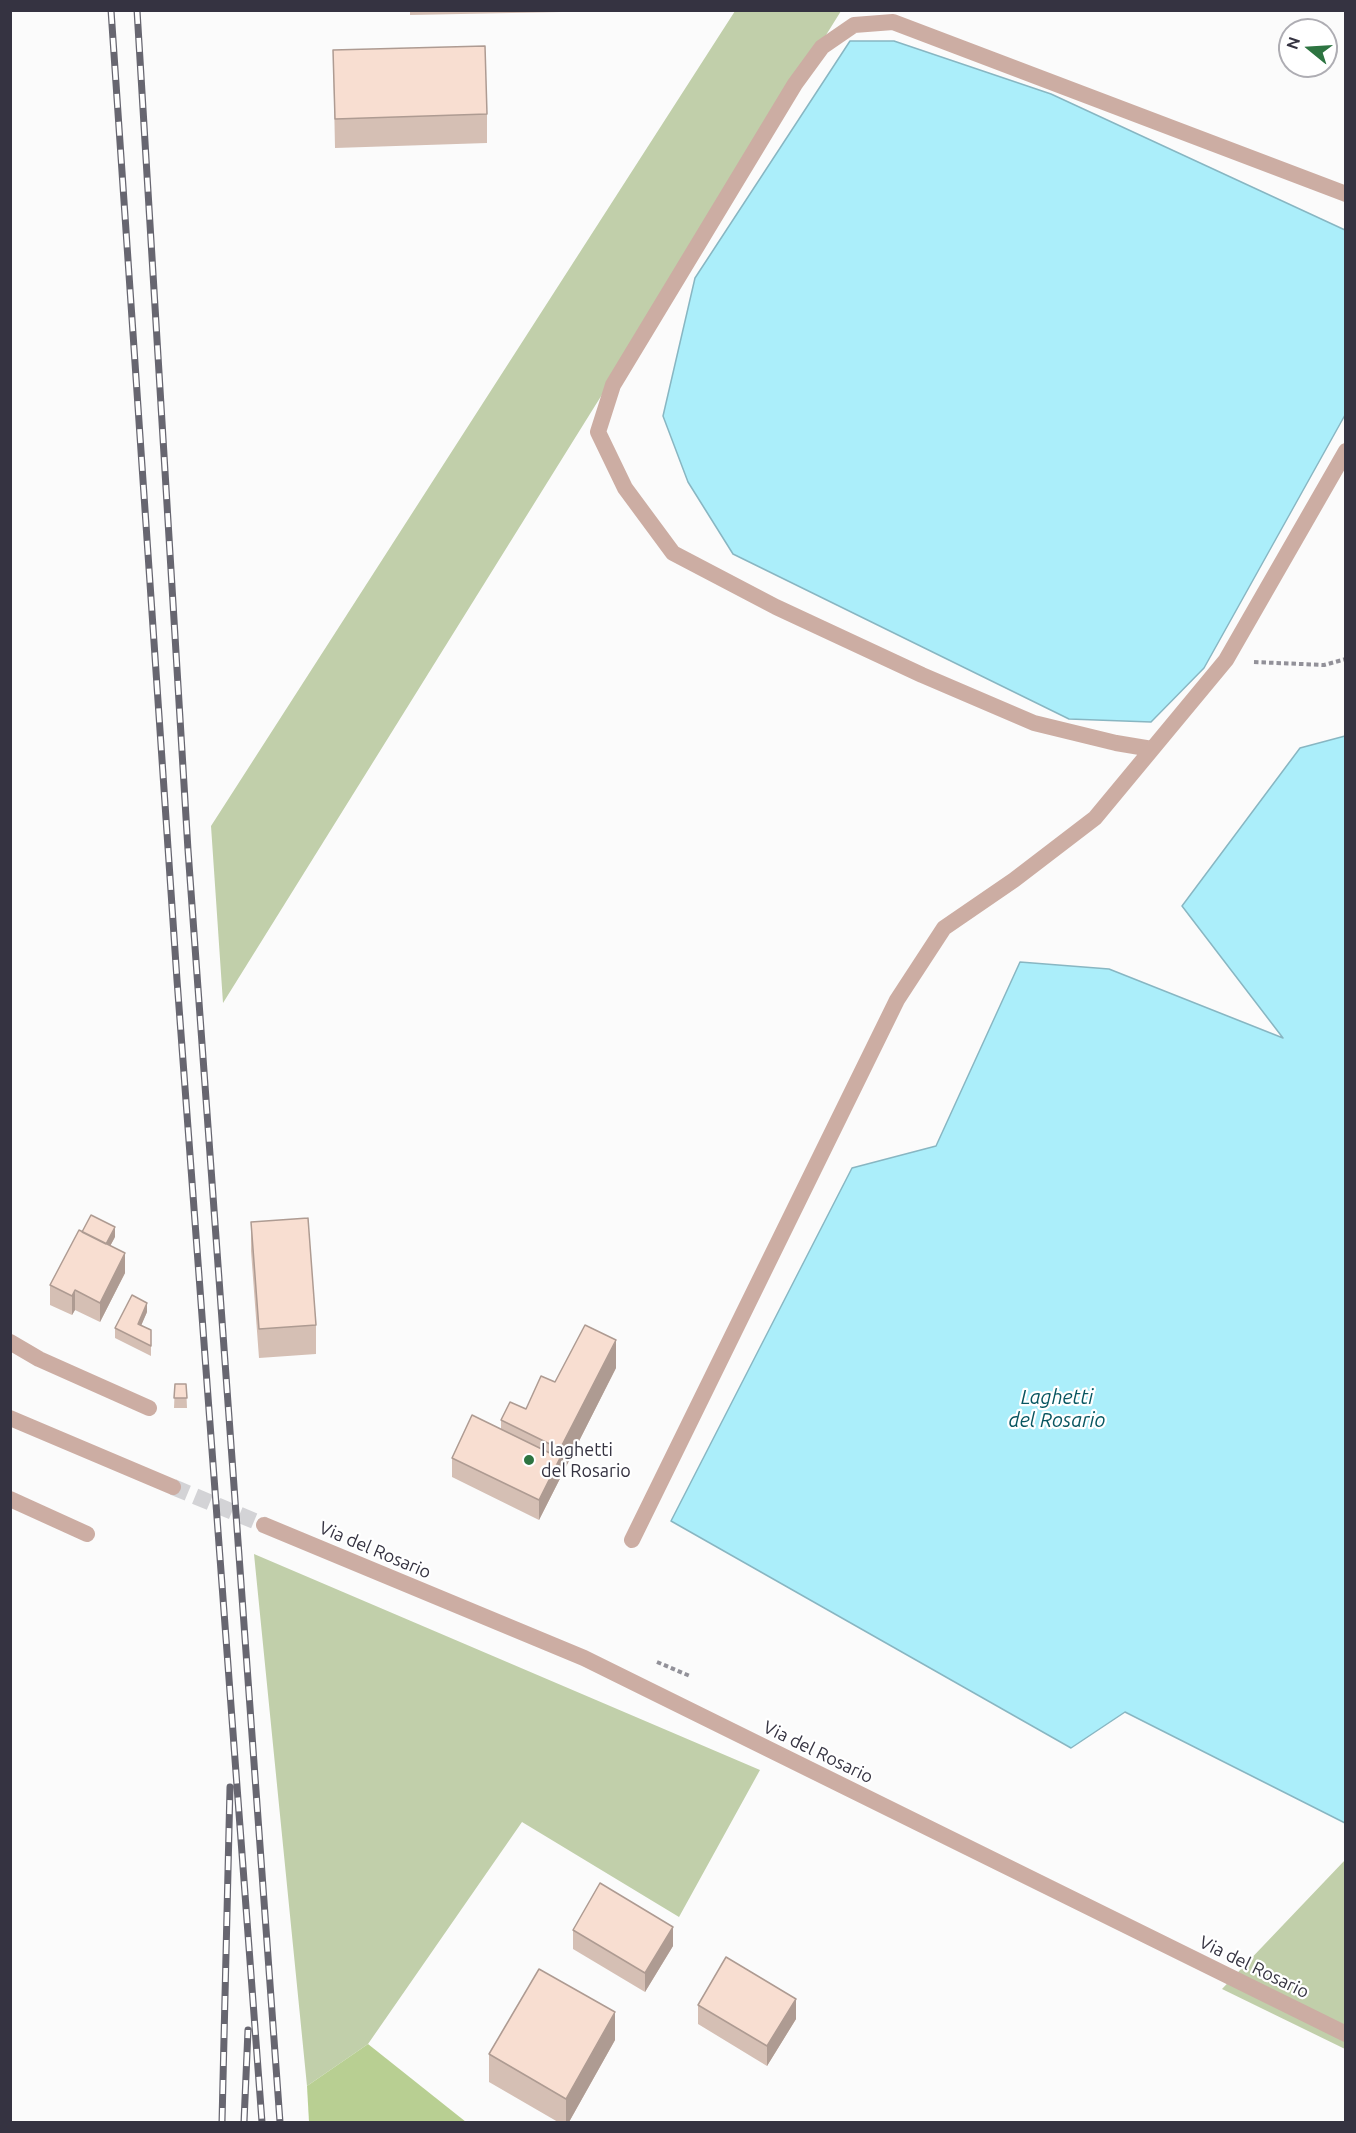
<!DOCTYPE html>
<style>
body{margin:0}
#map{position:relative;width:1356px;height:2133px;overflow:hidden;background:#fbfbfb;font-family:Ubuntu,sans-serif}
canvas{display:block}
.frame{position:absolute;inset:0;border:12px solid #353341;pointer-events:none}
.north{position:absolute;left:1278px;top:18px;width:60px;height:60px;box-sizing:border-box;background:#fff;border:2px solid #aeadb3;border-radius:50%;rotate:288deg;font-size:16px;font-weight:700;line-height:24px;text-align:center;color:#353341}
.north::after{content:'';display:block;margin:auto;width:21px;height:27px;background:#2d7441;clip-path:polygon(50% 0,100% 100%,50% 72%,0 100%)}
</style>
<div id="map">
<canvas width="1356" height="2133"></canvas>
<div class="frame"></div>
<div class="north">N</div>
</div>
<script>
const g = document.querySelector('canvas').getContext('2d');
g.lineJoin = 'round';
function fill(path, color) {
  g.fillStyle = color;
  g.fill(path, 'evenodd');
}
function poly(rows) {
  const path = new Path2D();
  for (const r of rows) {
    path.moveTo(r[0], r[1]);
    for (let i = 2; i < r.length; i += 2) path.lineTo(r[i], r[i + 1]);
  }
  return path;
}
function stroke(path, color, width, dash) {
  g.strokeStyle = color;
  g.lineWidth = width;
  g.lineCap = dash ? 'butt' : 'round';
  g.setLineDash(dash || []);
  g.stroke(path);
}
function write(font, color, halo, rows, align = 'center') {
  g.font = font + ' Ubuntu,sans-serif';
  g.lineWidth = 4.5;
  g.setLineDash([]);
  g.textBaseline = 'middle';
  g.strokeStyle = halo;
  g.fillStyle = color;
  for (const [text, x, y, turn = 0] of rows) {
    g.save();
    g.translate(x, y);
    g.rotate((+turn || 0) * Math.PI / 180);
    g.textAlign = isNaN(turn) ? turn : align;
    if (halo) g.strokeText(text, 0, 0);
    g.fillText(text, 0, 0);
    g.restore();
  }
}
fill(poly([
 [735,11,841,11,223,1003,211,826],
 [254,1554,760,1770,679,1917,522,1822,368,2044,307,2086],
 [1345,1860,1345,2049,1222,1989]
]), '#c1cfaa');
fill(poly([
 [368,2044,466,2122,309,2122,307,2086]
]), '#b8cf92');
const water = poly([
 [850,41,894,41,1051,94,1345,230,1345,415,1204,668,1151,722,1069,719,733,554,688,482,663,416,695,278,850,41],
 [1345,736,1346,736,1345,1823,1125,1712,1071,1748,671,1521,852,1168,936,1146,1020,962,1109,969,1283,1038,1182,906,1300,748,1345,736]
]);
fill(water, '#abeefa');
stroke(water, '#88b6c2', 1.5);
stroke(poly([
 [173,1487,264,1525]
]), '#d3d3d6', 16, [16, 8]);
stroke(poly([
 [1254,662,1324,665,1346,659],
 [657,1662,690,1676]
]), '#929199', 4, [4.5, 3]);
stroke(poly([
 [1152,749,1116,743,1034,723,922,675,776,607,673,553,625,488,598,432,613,385,795,84,822,47,854,25,893,22,1346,194],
 [10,1342,39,1359,149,1408],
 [10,1499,87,1534],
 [632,1540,897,1000,944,928,1014,880,1095,818,1226,660,1346,451]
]), '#ccada3', 16);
stroke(poly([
 [10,1418,173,1487],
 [264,1525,584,1658,1346,2034]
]), '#ccada3', 16);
const rail = poly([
 [111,10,177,980,262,2122],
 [137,10,188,850,280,2122],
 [222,2122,230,1787],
 [244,2122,248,2030]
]);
stroke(rail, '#676670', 7);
stroke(rail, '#fff', 4.5, [14]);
fill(poly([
 [410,10,613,10,613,11,410,15],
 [333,50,487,114,487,143,335,148],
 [251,1222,316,1325,316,1354,259,1358,251,1251],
 [115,1237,110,1246,125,1273,100,1322,75,1310,72,1315,50,1305,50,1285],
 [147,1312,141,1325,151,1330,151,1356,115,1338,115,1328],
 [616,1368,539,1520,452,1477,452,1458,501,1429,501,1420,526,1409,555,1382],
 [175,1384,186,1384,187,1408,174,1408],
 [573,1930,673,1946,645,1992,573,1949],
 [698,2005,796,2019,767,2066,698,2024],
 [615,2040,569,2122,558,2122,489,2082,489,2054]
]), '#d5bfb4');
fill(poly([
 [115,1227,115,1237,102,1261,102,1251],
 [125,1253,125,1273,100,1322,100,1303],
 [75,1290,75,1310,72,1315,72,1296],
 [147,1303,147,1312,138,1333,138,1324],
 [616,1340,616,1368,539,1520,539,1500,560,1458,560,1449],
 [673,1927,673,1946,645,1992,645,1973],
 [796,1999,796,2019,767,2066,767,2046],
 [615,2012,615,2040,569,2122,566,2122,566,2099]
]), '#ae9b92');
const building = poly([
 [485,46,487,114,335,119,333,50,485,46],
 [91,1215,115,1227,106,1244,82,1232,91,1215],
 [308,1218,316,1325,259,1329,251,1222,308,1218],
 [79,1230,125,1253,100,1303,75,1290,72,1296,50,1285,79,1230],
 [132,1295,147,1303,138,1324,151,1330,151,1346,115,1328,132,1295],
 [585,1325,616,1340,560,1449,501,1420,510,1402,526,1409,541,1376,555,1382,585,1325],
 [175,1384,186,1384,187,1398,174,1398,175,1384],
 [472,1415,560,1458,539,1500,452,1458,472,1415],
 [600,1883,673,1927,645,1973,573,1930,600,1883],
 [726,1957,796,1999,767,2046,698,2005,726,1957],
 [539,1969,615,2012,566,2099,489,2054,539,1969]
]);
fill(building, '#f8ded1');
stroke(building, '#ae9b92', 1.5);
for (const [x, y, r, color] of [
 [529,1460,6,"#2d7441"]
]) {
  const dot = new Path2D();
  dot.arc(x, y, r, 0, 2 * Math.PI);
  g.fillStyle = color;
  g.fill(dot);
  stroke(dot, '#fff', 2);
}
write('18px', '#353341', '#fff', [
 ["I laghetti",541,1450],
 ["del Rosario",541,1471]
], 'left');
write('18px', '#353341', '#fff', [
 ["Via del Rosario",375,1550,23],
 ["Via del Rosario",818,1752,26],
 ["Via del Rosario",1254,1967,26]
]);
write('italic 20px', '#085661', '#fff', [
 ["Laghetti",1057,1397],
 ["del Rosario",1057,1420]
]);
</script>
